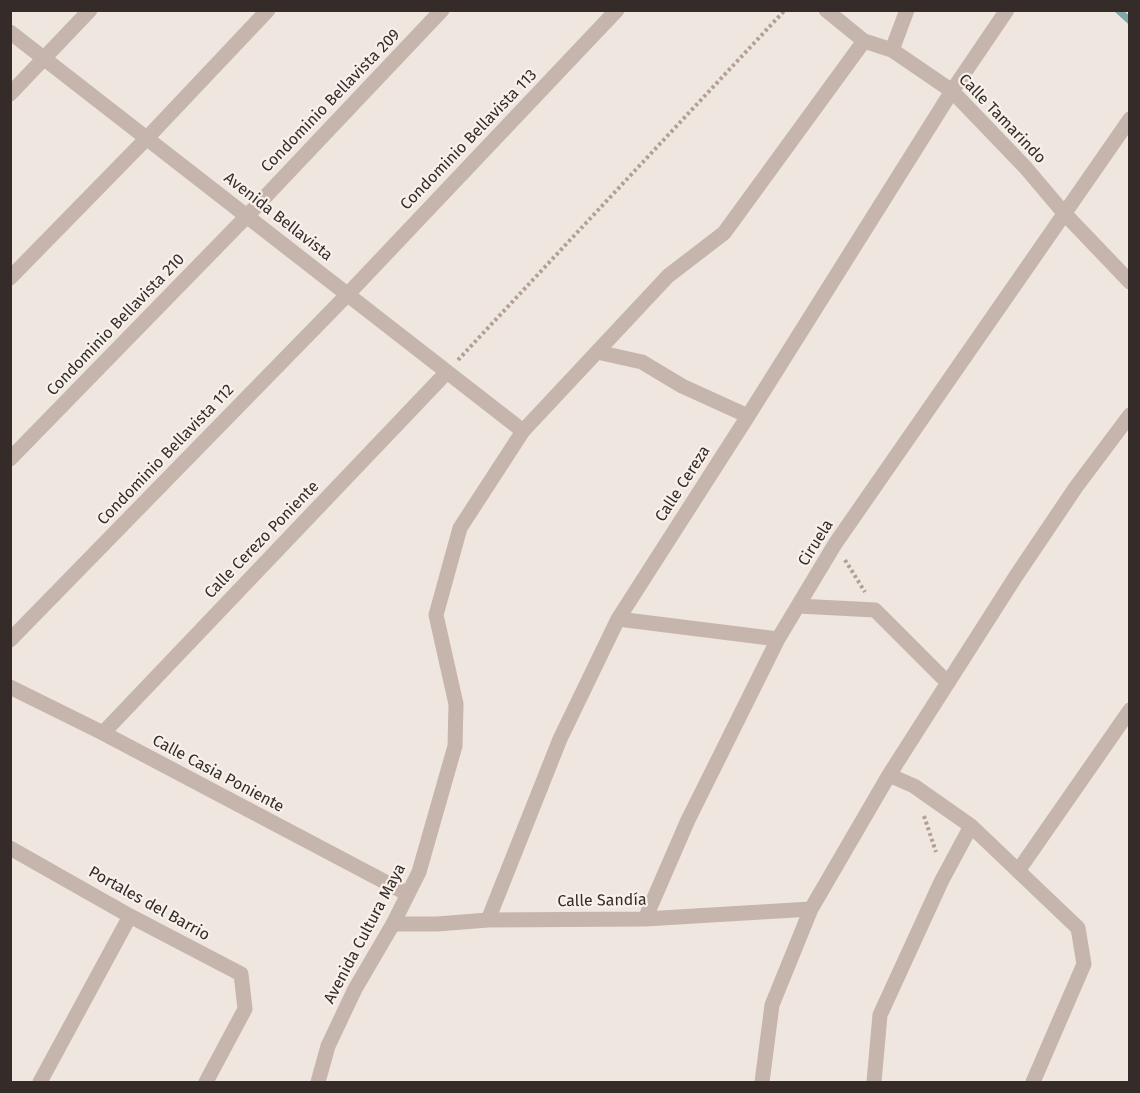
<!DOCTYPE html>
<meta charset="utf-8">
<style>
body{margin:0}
#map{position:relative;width:1140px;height:1093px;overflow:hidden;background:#efe6df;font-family:"Fira Sans",sans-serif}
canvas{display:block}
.frame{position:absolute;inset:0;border:12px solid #352c2a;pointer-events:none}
</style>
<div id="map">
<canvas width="1140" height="1093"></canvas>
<div class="frame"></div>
</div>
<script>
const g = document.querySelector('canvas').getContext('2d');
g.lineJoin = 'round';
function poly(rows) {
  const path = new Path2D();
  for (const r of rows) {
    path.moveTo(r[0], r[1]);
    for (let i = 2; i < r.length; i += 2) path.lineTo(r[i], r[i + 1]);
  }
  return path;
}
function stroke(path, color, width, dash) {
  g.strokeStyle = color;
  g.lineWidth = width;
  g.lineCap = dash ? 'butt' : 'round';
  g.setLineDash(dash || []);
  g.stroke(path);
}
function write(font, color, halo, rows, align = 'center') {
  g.font = font + ' "Fira Sans",sans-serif';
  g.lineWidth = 4.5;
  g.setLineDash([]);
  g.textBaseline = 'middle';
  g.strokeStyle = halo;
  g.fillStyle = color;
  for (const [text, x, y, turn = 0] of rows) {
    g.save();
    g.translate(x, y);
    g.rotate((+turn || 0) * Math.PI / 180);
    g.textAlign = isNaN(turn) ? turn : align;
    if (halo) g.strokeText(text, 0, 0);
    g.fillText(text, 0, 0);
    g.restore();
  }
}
stroke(poly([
 [1118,10,1130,21]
]), '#81a9a7', 7);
stroke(poly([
 [458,360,785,10],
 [845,560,865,592],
 [924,816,936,852]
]), '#b29f96', 4, [3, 3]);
stroke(poly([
 [826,10,864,41,892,50,952,91,1025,167,1064,213,1130,282],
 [10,32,523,431],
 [892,50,907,10],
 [10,94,90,10],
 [10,278,147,138,268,10],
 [597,352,642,362,682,386,748,416],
 [10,459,247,216,442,10],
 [798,606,875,610,948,683],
 [618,619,778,639],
 [10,640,348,294,617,10],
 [10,687,103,733,408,894],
 [103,733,447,372],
 [889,775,914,786,971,826,1078,928,1084,964,1033,1082],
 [10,848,130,916,241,974,245,1009,206,1082],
 [1018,871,1130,710],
 [645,919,688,820,778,639,835,544,1130,119],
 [488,920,560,739,618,619,748,416,952,91,1007,10],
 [393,924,437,924,488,920,645,919,811,909],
 [40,1082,130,916],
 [318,1082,328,1046,355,989,393,924,419,872,455,746,456,704,436,615,460,528,523,431,668,276,724,233,864,41],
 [762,1082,772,1005,811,909,889,775,1016,576,1076,487,1130,415],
 [874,1082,880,1015,941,882,971,826]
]), '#c6b5ac', 15);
write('16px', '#352c2a', '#f8f0ea', [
 ["Condominio Bellavista 209",331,101,-46],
 ["Calle Tamarindo",1002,119,46],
 ["Condominio Bellavista 113",469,140,-46],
 ["Avenida Bellavista",278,217,38],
 ["Condominio Bellavista 210",116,325,-46],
 ["Condominio Bellavista 112",166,455,-46],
 ["Calle Cereza",683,484,-57],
 ["Calle Cerezo Poniente",262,540,-46],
 ["Ciruela",816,543,-58],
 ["Calle Casia Poniente",218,774,28],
 ["Calle Sandía",602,901,-1],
 ["Portales del Barrio",149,904,29],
 ["Avenida Cultura Maya",365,934,-62]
]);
</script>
